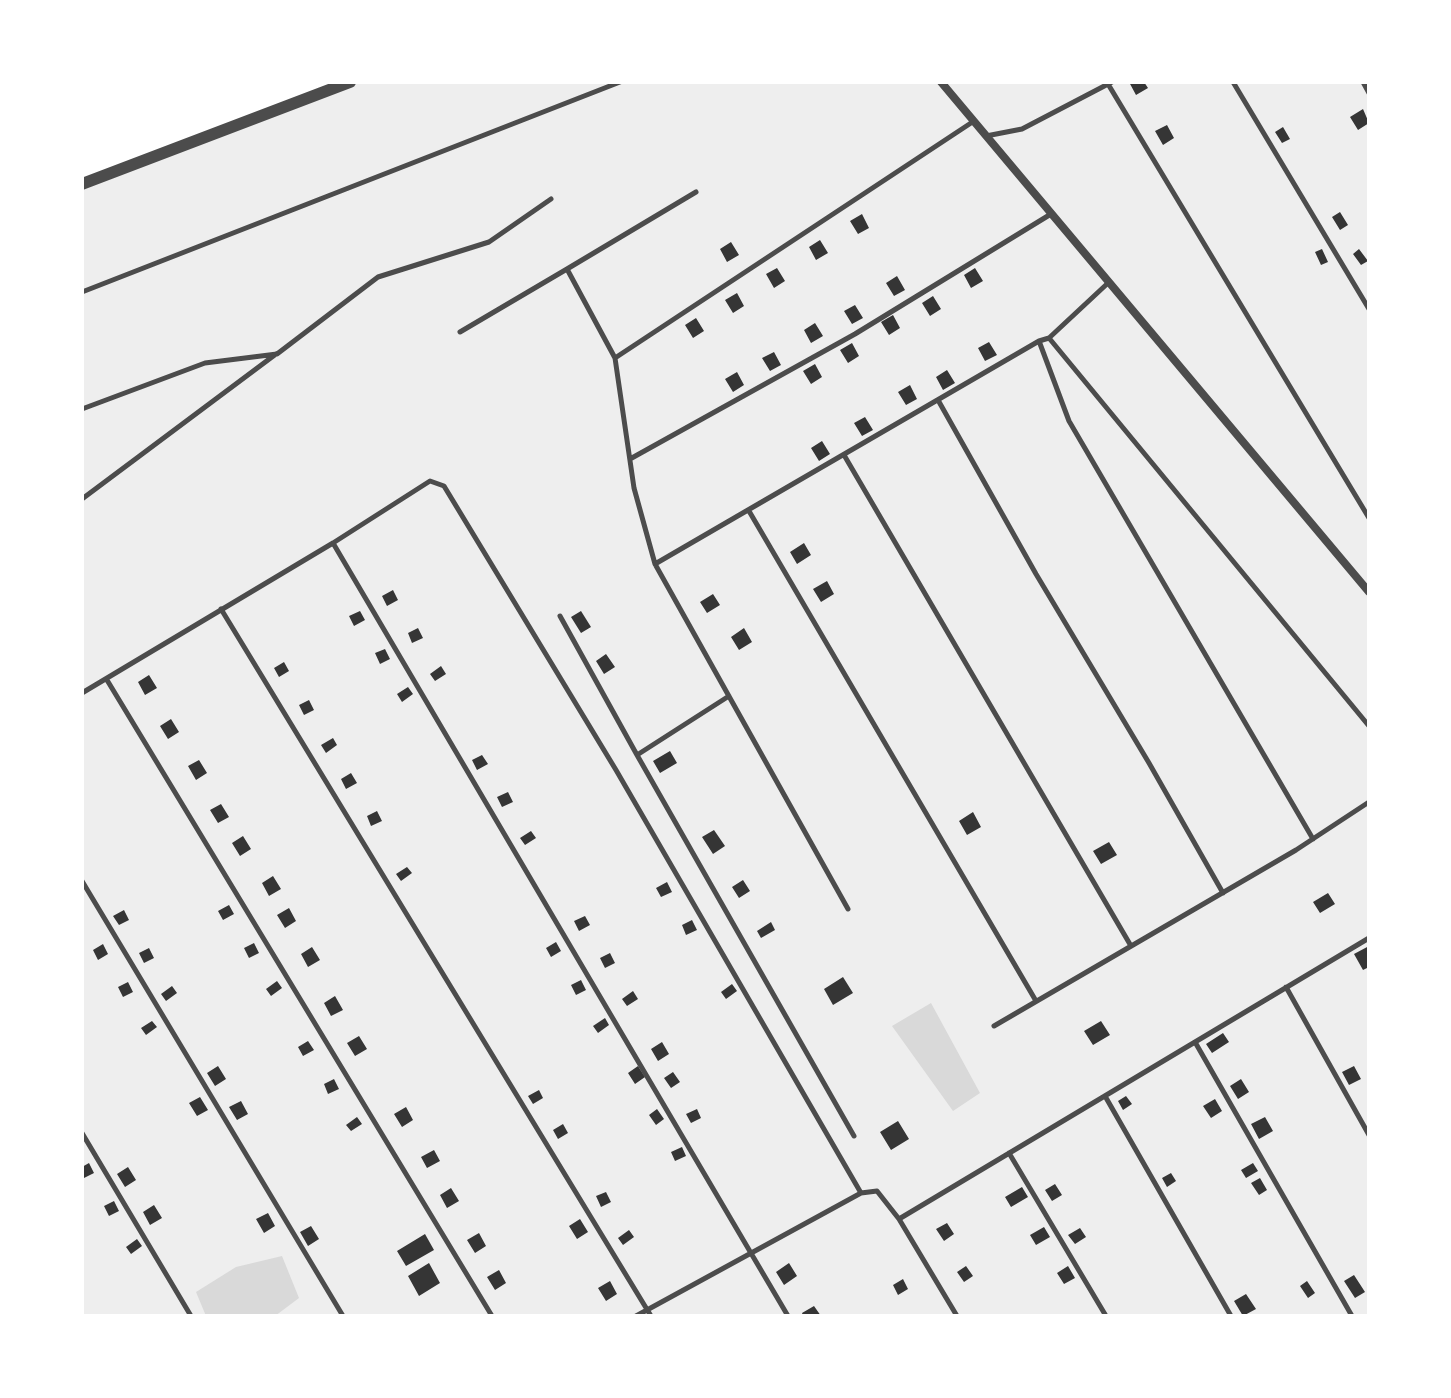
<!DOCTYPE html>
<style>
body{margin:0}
#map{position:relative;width:1451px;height:1398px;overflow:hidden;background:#fff;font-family:Arial,sans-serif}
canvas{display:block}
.frame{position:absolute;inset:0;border:84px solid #fff;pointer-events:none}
</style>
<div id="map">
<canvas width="1451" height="1398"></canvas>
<div class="frame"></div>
</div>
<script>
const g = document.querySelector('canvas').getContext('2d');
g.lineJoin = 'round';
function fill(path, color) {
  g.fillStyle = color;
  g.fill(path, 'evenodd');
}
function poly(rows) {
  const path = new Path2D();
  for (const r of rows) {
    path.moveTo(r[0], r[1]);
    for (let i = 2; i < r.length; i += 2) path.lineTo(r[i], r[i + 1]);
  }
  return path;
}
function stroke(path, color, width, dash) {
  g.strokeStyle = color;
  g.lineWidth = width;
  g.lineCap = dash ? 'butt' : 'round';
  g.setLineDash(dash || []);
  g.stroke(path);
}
fill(poly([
 [350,82,1369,82,1369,1316,82,1316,82,184]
]), '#eee');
fill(poly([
 [931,1003,980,1093,953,1111,892,1026],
 [282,1256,299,1298,275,1316,206,1316,196,1292,236,1267]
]), '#d9d9d9');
fill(poly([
 [1129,82,1144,82,1148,88,1136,95],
 [1363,109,1369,123,1358,130,1350,117],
 [1167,125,1174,138,1163,145,1155,131],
 [1283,127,1290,139,1282,143,1275,132],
 [1340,212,1348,225,1340,230,1332,217],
 [862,214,869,228,858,234,850,221],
 [820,240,828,253,816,260,809,247],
 [731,242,739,255,727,262,720,249],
 [1322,249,1328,262,1321,265,1315,252],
 [1359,249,1368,261,1361,265,1353,254],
 [777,268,785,281,774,288,766,274],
 [975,268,983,281,971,288,964,275],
 [897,276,905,290,894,296,886,283],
 [737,293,744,306,733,313,725,300],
 [933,296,941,309,930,316,922,303],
 [855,305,863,318,852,324,844,311],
 [893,315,900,328,889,335,881,322],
 [696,318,704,331,693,338,685,325],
 [815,323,823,336,811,343,804,330],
 [989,342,997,355,985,361,978,348],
 [852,343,859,356,848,363,840,350],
 [774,352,781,365,770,371,762,358],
 [815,364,822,377,811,384,803,371],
 [947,370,955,383,943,390,936,377],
 [737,372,744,385,733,392,725,379],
 [910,385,917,399,906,405,898,392],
 [865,417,873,430,862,436,854,423],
 [822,441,830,454,819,461,811,448],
 [804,543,811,555,797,564,790,552],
 [827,581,834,594,821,602,813,589],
 [393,590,398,600,387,606,382,596],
 [713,594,720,605,707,613,700,602],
 [360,611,365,620,354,626,349,616],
 [581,611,591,627,581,633,571,617],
 [418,628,423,638,412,643,408,633],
 [744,628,752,642,739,650,731,637],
 [385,649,390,659,380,664,375,653],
 [606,654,615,667,604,674,596,661],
 [284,662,289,671,279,677,274,668],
 [441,666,446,674,435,681,430,674],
 [149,675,157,688,145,695,138,682],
 [408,687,413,694,402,702,397,694],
 [309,700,314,710,304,715,299,705],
 [171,719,179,732,168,739,160,726],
 [333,738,337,745,326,753,321,745],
 [670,751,677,763,660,773,653,761],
 [482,755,488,764,477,770,472,760],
 [199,760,207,773,196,780,188,766],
 [351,773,357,783,346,789,341,779],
 [508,792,513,802,502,807,497,797],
 [221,804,229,817,218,823,210,810],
 [377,811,382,821,371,826,367,816],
 [973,812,981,827,967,835,959,821],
 [714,830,725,846,713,854,702,837],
 [531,831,536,838,525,845,520,838],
 [243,836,251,849,240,856,232,843],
 [1109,842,1117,855,1101,864,1093,851],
 [407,867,412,873,401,881,396,874],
 [273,876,281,889,269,896,262,883],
 [743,880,750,891,739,898,732,887],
 [667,882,672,892,661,897,656,888],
 [1328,893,1335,904,1320,913,1313,902],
 [229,905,234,914,223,920,218,911],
 [289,908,296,921,285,928,277,915],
 [124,910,129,920,119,925,113,916],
 [585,916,590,925,579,931,574,921],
 [692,920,697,930,686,935,682,925],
 [771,922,775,930,761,938,757,931],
 [556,942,561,951,551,957,546,948],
 [254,943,259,953,249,958,244,948],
 [103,944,108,954,98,960,93,950],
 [1369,946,1369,967,1363,970,1354,954],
 [312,947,320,960,308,967,301,954],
 [149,948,154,958,144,963,139,953],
 [610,953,615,963,605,968,600,958],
 [843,977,853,993,833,1005,824,989],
 [581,980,586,990,576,995,571,985],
 [277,981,282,988,271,996,266,989],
 [128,982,133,992,123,997,118,987],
 [732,984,737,991,726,999,721,992],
 [172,986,177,993,166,1001,161,994],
 [633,991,638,999,627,1006,622,999],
 [335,996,343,1010,331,1016,324,1003],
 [605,1018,609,1025,598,1033,593,1026],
 [152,1021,157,1027,146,1035,141,1028],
 [1101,1021,1110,1035,1093,1045,1084,1031],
 [1223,1033,1229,1042,1212,1053,1206,1044],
 [359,1036,367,1049,355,1056,347,1043],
 [308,1041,314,1050,303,1056,298,1047],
 [662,1042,669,1054,658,1061,651,1049],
 [218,1066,226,1079,215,1086,207,1073],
 [638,1066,645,1077,635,1084,628,1073],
 [1354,1066,1361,1079,1349,1085,1342,1072],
 [673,1072,680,1082,671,1088,664,1078],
 [334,1079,339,1089,328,1094,324,1084],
 [1241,1079,1249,1092,1238,1099,1230,1086],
 [539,1090,543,1098,533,1104,528,1096],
 [1126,1096,1132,1104,1123,1110,1118,1101],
 [200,1097,208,1110,197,1116,189,1103],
 [1215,1099,1222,1111,1211,1118,1203,1106],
 [241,1101,248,1114,237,1120,229,1107],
 [406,1107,413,1120,402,1127,394,1114],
 [657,1109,664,1119,656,1125,649,1115],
 [697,1109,701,1118,691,1123,686,1114],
 [357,1117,362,1124,351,1131,346,1125],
 [1265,1117,1273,1131,1259,1139,1251,1124],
 [898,1121,909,1139,891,1150,880,1132],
 [563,1124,568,1133,558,1139,553,1130],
 [682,1147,686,1156,675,1161,671,1152],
 [434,1150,440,1161,427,1168,421,1157],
 [89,1163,94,1173,84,1178,82,1167],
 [1253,1163,1258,1171,1246,1178,1241,1170],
 [128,1167,136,1180,125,1187,117,1174],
 [1171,1173,1176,1181,1167,1187,1162,1178],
 [1260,1178,1267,1190,1259,1195,1251,1183],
 [1055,1184,1062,1195,1052,1201,1045,1190],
 [1022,1187,1028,1197,1011,1207,1005,1197],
 [451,1188,459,1201,447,1208,440,1195],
 [606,1192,611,1202,601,1207,596,1196],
 [114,1201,119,1211,109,1216,104,1206],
 [154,1205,162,1218,150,1225,143,1212],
 [268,1213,275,1226,264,1233,256,1219],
 [580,1219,588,1232,577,1239,569,1226],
 [947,1223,954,1234,944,1241,936,1229],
 [311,1226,319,1239,308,1246,300,1232],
 [1044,1227,1050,1237,1036,1245,1030,1235],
 [1080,1228,1086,1237,1075,1244,1068,1235],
 [629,1230,634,1237,623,1245,618,1238],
 [479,1233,486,1246,475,1253,467,1240],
 [425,1234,434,1250,406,1266,397,1251],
 [137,1239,142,1246,131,1254,126,1247],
 [429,1263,440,1283,419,1296,408,1276],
 [789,1263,797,1276,784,1285,776,1272],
 [966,1266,973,1276,964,1282,957,1272],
 [1068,1266,1075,1278,1064,1284,1057,1273],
 [499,1270,506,1283,495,1290,487,1277],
 [1354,1275,1365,1292,1355,1298,1344,1281],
 [903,1279,908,1289,898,1295,893,1285],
 [610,1281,617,1294,606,1301,598,1288],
 [1307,1281,1315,1293,1308,1298,1300,1286],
 [1246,1294,1256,1309,1243,1316,1234,1301],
 [814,1306,821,1316,803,1316,802,1313]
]), '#353535');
stroke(poly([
 [1233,82,1369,309],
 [1363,82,1369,93],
 [1108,84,1369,518],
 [974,121,615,358,634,488,655,564,1039,341,1049,338,1108,283],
 [986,136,1022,129,1112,82],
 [82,292,620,82],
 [460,332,567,269],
 [1049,338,1369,726],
 [1039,341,1069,421,1313,839],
 [615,358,567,269,696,192],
 [938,400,1036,574,1149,763,1223,893],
 [82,409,205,363,277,354,378,277,489,242,551,199],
 [844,455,1131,946],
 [630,459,855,334,1051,214],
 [82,499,276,354],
 [749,511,1036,1001],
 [333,543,788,1316],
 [655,564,848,909],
 [221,609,651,1316],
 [560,616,637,755,729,696],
 [107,680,492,1316],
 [82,693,333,543,430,481,444,486,616,770,861,1193],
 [637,755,854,1136],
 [82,881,343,1316],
 [1286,987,1369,1135],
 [994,1026,1296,850,1369,802],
 [1195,1042,1352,1316],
 [1105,1096,1231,1316],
 [82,1133,191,1316],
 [1009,1153,1106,1316],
 [899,1219,1369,938],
 [636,1316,861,1193,877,1191,899,1219,957,1316]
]), '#4c4c4c', 5);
stroke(poly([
 [941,82,1369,592]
]), '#4c4c4c', 8);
stroke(poly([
 [82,184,350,82]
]), '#4c4c4c', 12);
</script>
